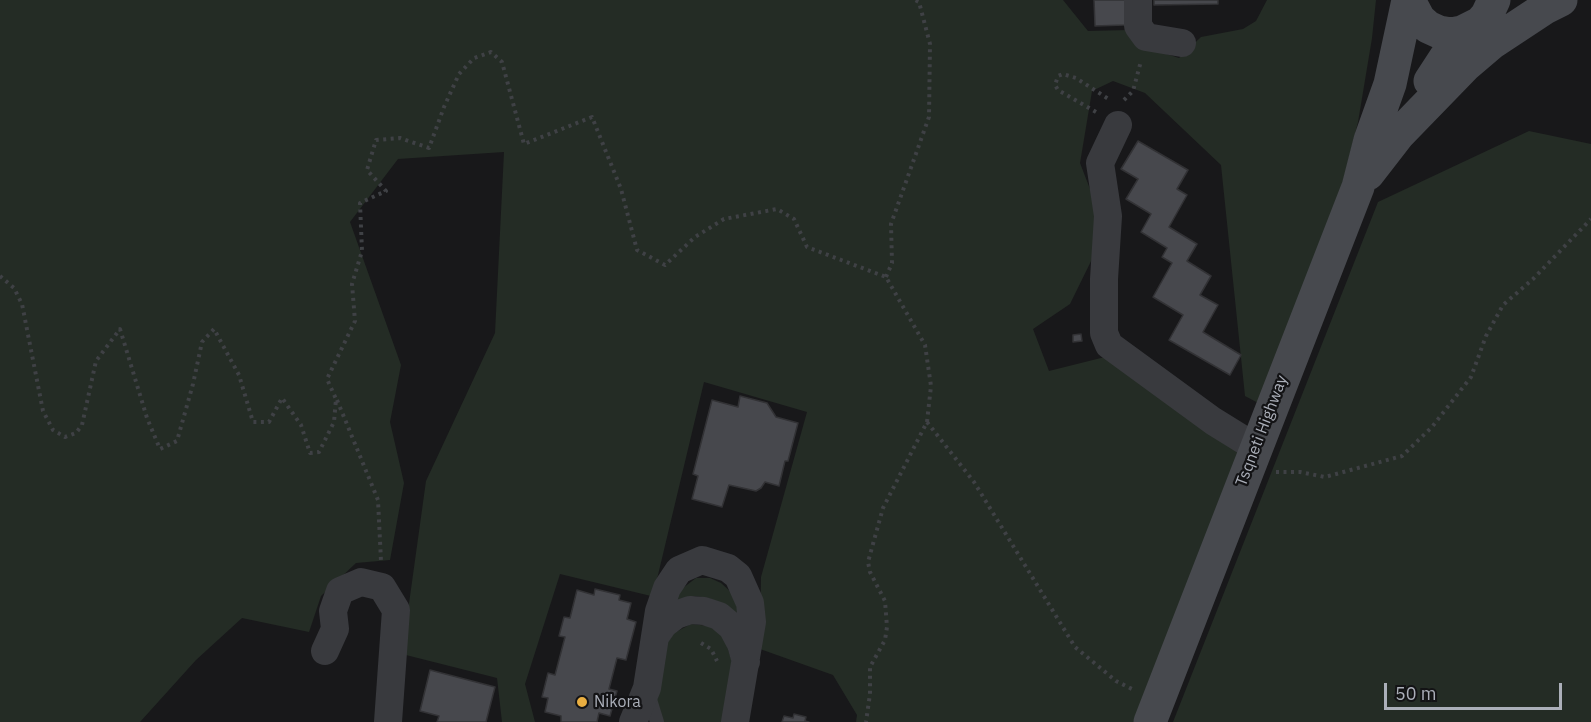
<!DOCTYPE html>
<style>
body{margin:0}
#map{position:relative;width:1591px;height:722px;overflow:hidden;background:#18181a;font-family:"IBM Plex Sans",sans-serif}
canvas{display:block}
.scale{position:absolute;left:1384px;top:683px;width:178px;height:27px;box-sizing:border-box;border:3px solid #abafb9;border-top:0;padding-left:8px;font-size:18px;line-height:21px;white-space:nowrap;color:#abafb9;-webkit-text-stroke:4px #131315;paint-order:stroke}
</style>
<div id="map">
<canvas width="1591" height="722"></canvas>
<div class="scale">50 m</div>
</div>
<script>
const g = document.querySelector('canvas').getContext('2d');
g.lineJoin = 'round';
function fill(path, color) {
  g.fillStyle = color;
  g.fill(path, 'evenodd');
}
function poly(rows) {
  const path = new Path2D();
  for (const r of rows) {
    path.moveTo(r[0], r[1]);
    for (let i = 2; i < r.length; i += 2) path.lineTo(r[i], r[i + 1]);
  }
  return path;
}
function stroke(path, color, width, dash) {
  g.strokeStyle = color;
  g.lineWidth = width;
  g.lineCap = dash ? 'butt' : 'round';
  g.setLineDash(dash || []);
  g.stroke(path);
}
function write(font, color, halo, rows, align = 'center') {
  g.font = font + ' "IBM Plex Sans",sans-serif';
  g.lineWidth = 4.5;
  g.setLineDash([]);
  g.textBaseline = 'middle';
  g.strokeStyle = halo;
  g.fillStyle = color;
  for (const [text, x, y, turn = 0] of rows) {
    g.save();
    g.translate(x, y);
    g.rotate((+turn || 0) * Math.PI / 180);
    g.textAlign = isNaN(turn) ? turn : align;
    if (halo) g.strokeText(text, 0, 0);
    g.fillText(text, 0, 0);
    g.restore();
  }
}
fill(poly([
 [0,0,1063,0,1088,31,1129,30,1145,47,1179,58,1201,37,1243,29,1256,21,1267,0,1376,0,1372,38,1358,122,1337,205,1262,405,1245,396,1221,165,1145,93,1113,81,1092,91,1080,163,1095,202,1096,251,1070,304,1033,329,1049,371,1105,357,1248,453,1141,722,856,722,857,715,833,675,760,649,761,577,807,412,704,382,658,575,651,596,560,574,525,684,535,722,502,722,497,678,402,654,426,481,495,333,504,152,398,159,350,222,401,365,390,422,404,483,390,560,356,563,321,596,309,632,242,618,196,660,140,722,0,722],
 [1529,131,1591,144,1591,722,1173,722,1378,202],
 [696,578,710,578,721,583,733,594,740,619,709,598,695,596,671,602,683,588],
 [691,624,709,626,724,635,733,666,722,722,652,722,659,655,674,633]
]), '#242c25');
const building = poly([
 [1094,0,1125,0,1125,25,1095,26,1094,0],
 [1154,0,1218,0,1218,4,1154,5,1154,0],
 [1138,141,1188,170,1177,189,1187,195,1169,227,1197,244,1187,261,1211,276,1200,295,1218,305,1203,332,1241,355,1230,375,1169,340,1183,315,1153,297,1172,263,1162,257,1167,248,1141,232,1151,214,1126,199,1138,179,1121,169,1138,141],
 [1081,334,1082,341,1073,342,1073,335,1081,334],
 [740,396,767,403,776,417,798,423,788,461,785,461,779,486,765,482,761,488,756,491,729,485,722,507,692,499,698,476,693,474,712,400,738,407,740,396],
 [595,589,620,595,619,600,631,603,627,619,636,622,626,660,617,658,609,689,617,691,610,716,599,713,597,722,561,722,561,716,545,712,548,698,542,697,548,673,555,675,565,637,559,636,564,617,570,618,577,590,594,595,595,589],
 [430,670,495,687,486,722,437,722,439,716,420,711,430,670],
 [794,714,806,717,805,721,809,722,782,722,784,716,793,718,794,714]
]);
fill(building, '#47484d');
stroke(building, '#323235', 1.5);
stroke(poly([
 [1124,100,1133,91,1141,61],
 [1096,112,1058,90,1055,85,1058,76,1063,74,1076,78,1110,100],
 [0,276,14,288,22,304,43,411,53,430,65,437,76,433,82,425,96,361,120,329,147,418,160,449,177,441,193,384,202,342,214,329,239,375,253,422,269,422,282,398,301,425,310,453,319,452,334,422,336,399,327,379,355,321,352,284,362,251,360,203,386,191,367,170,376,140,400,138,429,148,444,107,459,74,474,58,491,52,502,62,524,144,592,117,621,189,637,250,665,265,695,237,724,219,777,209,794,219,807,247,886,277,925,345,931,386,927,422,883,508,868,562,870,572,885,601,887,627,885,640,870,667,870,694,866,722],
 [886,277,892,263,891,224,929,117,930,44,919,2,915,0],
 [337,400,378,500,381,561],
 [927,422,974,482,1075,647,1116,681,1132,689],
 [1276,472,1300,472,1325,477,1402,456,1432,427,1471,377,1486,336,1503,305,1533,279,1591,219],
 [701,643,711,649,717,661]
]), '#3f4145', 4, [3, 4.5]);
stroke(poly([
 [648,693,657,722]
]), '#393a3e', 14);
stroke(poly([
 [1138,0,1138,26,1146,37,1182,43],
 [1118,125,1100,163,1108,216,1104,279,1104,333,1109,345,1213,421,1255,447],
 [657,634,664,624,676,615,690,610,704,611,719,616,732,627,741,644,746,662],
 [325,651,335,629,333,611,340,591,361,582,382,587,396,610,388,722],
 [633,722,647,688,659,611,667,588,679,570,702,560,728,568,738,576,750,603,752,622,735,722]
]), '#393a3e', 28);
stroke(poly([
 [1409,0,1419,19,1428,27,1439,32,1451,34,1462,32,1480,23,1487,15,1494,0],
 [1430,81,1462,32],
 [1368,174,1399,134,1465,66,1492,43,1545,8,1561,0],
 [1150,722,1358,187,1370,140,1390,84,1408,0]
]), '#47494e', 33);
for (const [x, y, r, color] of [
 [582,702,6,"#e9ae41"]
]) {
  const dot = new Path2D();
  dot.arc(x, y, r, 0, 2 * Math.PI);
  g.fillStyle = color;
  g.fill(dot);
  stroke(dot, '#131315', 2);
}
write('16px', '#abafb9', '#131315', [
 ["Tsqneti Highway",1262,431,-69]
]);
write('16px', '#abafb9', '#131315', [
 ["Nikora",594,702]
], 'left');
</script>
